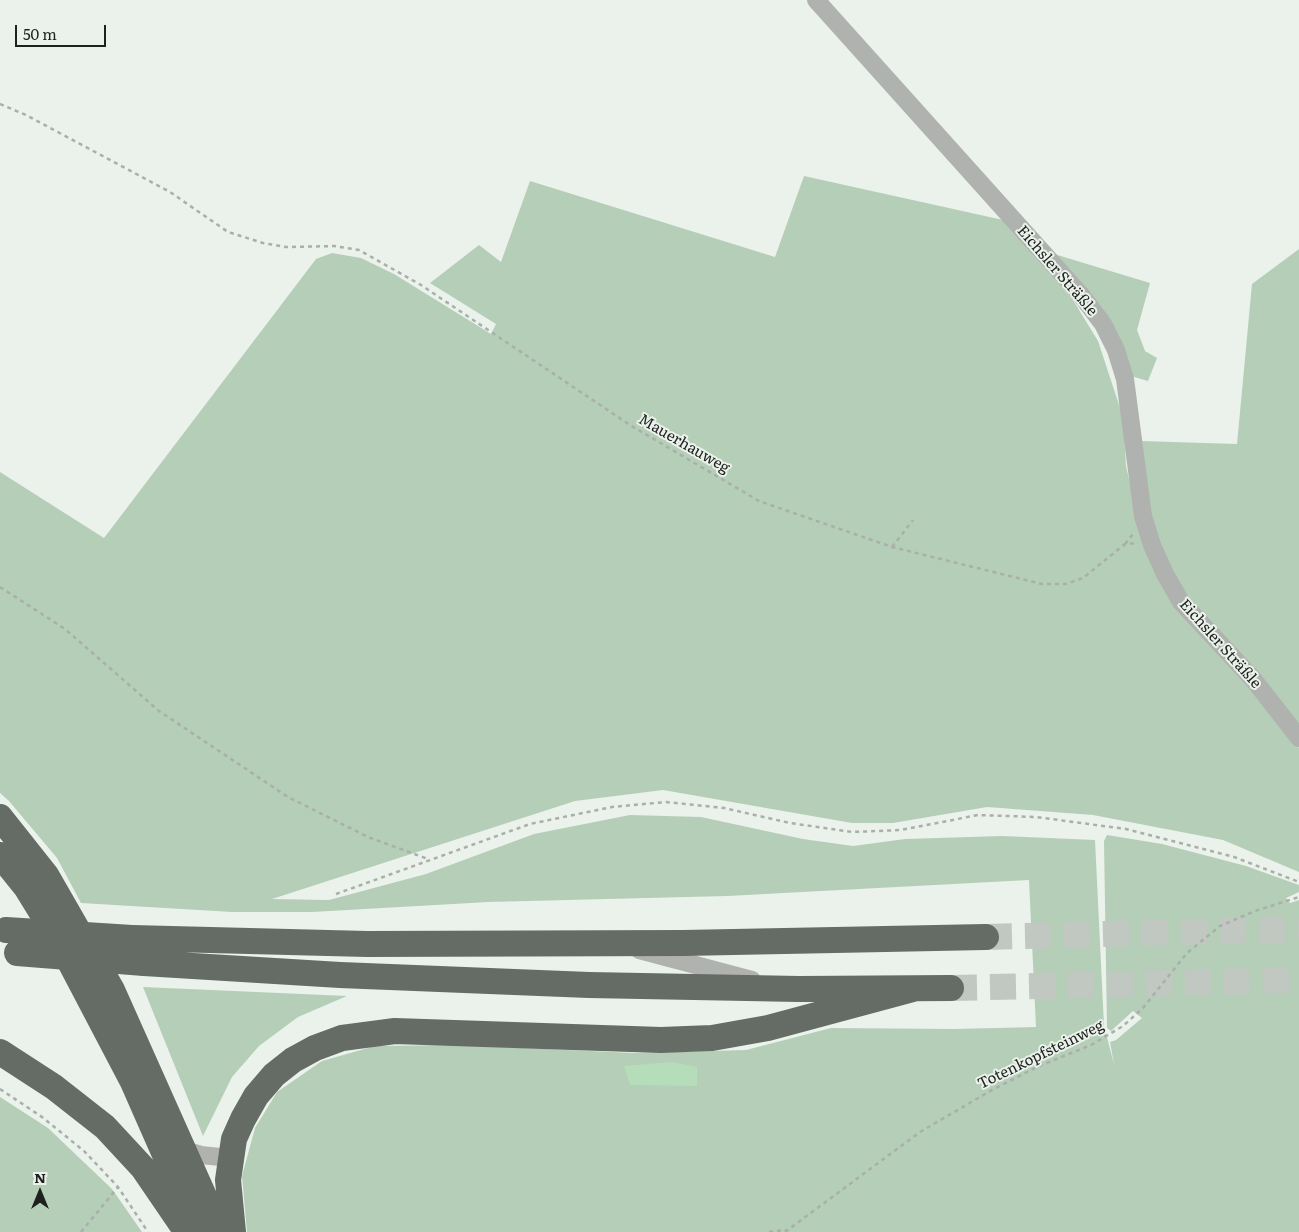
<!DOCTYPE html>
<meta charset="utf-8">
<style>
body{margin:0}
#map{position:relative;width:1299px;height:1232px;overflow:hidden;background:#eaf2eb;font-family:Literata,serif}
canvas{display:block}
.north{position:absolute;left:15px;top:1167px;width:50px;height:50px;-webkit-text-stroke:4px #eaf2eb;paint-order:stroke;rotate:0deg;font-size:14px;font-weight:700;line-height:20px;text-align:center;color:#1e211e}
.north::after{content:'';display:block;margin:auto;width:18px;height:22px;background:#1e211e;clip-path:polygon(50% 0,100% 100%,50% 72%,0 100%)}
.scale{position:absolute;left:15px;top:25px;width:91px;height:22px;box-sizing:border-box;border:2px solid #1e211e;border-top:0;padding-left:6px;font-size:15px;line-height:18px;white-space:nowrap;color:#1e211e;-webkit-text-stroke:4px #eaf2eb;paint-order:stroke}
</style>
<div id="map">
<canvas width="1299" height="1232"></canvas>
<div class="north">N</div>
<div class="scale">50 m</div>
</div>
<script>
const g = document.querySelector('canvas').getContext('2d');
g.lineJoin = 'round';
function fill(path, color) {
  g.fillStyle = color;
  g.fill(path, 'evenodd');
}
function poly(rows) {
  const path = new Path2D();
  for (const r of rows) {
    path.moveTo(r[0], r[1]);
    for (let i = 2; i < r.length; i += 2) path.lineTo(r[i], r[i + 1]);
  }
  return path;
}
function stroke(path, color, width, dash) {
  g.strokeStyle = color;
  g.lineWidth = width;
  g.lineCap = dash ? 'butt' : 'round';
  g.setLineDash(dash || []);
  g.stroke(path);
}
function write(font, color, halo, rows, align = 'center') {
  g.font = font + ' Literata,serif';
  g.lineWidth = 4;
  g.setLineDash([]);
  g.textBaseline = 'middle';
  g.strokeStyle = halo;
  g.fillStyle = color;
  for (const [text, x, y, turn = 0] of rows) {
    g.save();
    g.translate(x, y);
    g.rotate((+turn || 0) * Math.PI / 180);
    g.textAlign = isNaN(turn) ? turn : align;
    if (halo) g.strokeText(text, 0, 0);
    g.fillText(text, 0, 0);
    g.restore();
  }
}
fill(poly([
 [804,176,1003,220,1073,300,1098,341,1123,417,1126,466,1138,518,1162,576,1299,748,1299,872,1223,840,1093,815,987,807,893,823,852,823,663,790,575,801,272,899,329,900,426,874,534,834,630,815,701,817,803,839,853,846,905,839,1002,836,1095,840,1104,1026,1114,1064,1110,1042,1116,1040,1142,1018,1133,1011,1111,1031,1107,1028,1104,841,1107,835,1162,844,1246,866,1299,885,1299,892,1286,898,1290,903,1299,900,1299,1232,247,1232,242,1176,255,1128,277,1092,322,1061,375,1046,457,1045,635,1053,746,1050,831,1028,954,1029,1036,1027,1029,880,727,896,488,902,312,912,232,912,81,903,57,858,9,801,0,793,0,472,104,538,316,259,332,253,361,258,394,274,491,334,496,324,430,283,479,245,501,262,530,181,775,257],
 [1299,249,1299,731,1182,599,1147,517,1141,441,1237,444,1252,284],
 [1054,254,1150,283,1137,330,1145,351,1157,358,1148,381,1131,376],
 [143,987,347,996,298,1017,259,1046,232,1077,203,1136],
 [0,1097,48,1128,112,1189,142,1232,0,1232]
]), '#b5ceb7');
fill(poly([
 [673,1062,697,1067,697,1086,630,1085,624,1066]
]), '#b6ddba');
stroke(poly([
 [986,937,1299,929],
 [951,988,1299,980]
]), '#c1c8c2', 26, [26, 13]);
stroke(poly([
 [0,104,26,115,170,192,228,232,263,243,286,247,334,246,359,250,421,285,630,425,759,501,892,547,1042,584,1066,584,1083,578,1125,544,1138,543],
 [1125,544,1133,534],
 [892,547,913,520],
 [0,587,65,629,159,711,288,797,368,837,428,859],
 [336,894,530,824,612,807,666,802,724,808,790,823,852,832,901,830,978,815,1036,817,1126,829,1234,857,1299,882],
 [0,1089,42,1117,84,1151,118,1187,148,1232],
 [81,1232,118,1187],
 [769,1232,786,1230],
 [785,1232,920,1132,992,1090,1037,1067,1091,1045,1123,1026,1143,1008,1187,953,1220,926,1255,911,1299,897]
]), '#a9afa9', 2.5, [4, 4]);
stroke(poly([
 [816,0,1081,295,1103,324,1116,350,1125,379,1143,516,1152,545,1165,574,1181,602,1253,679,1299,738],
 [639,950,752,980],
 [184,1150,201,1155,230,1158]
]), '#afb2af', 18);
stroke(poly([
 [0,817,46,875,112,990,220,1232],
 [0,855,26,887,58,939,133,1082,199,1232],
 [132,938,367,944,683,943,986,937],
 [144,963,340,975,589,985,799,989,951,988],
 [0,1052,54,1087,105,1127,143,1168,182,1225],
 [233,1232,228,1180,234,1139,243,1119,256,1096,274,1075,293,1060,315,1048,342,1038,395,1031,661,1040,712,1038,768,1028,913,989]
]), '#656c66', 26);
stroke(poly([
 [6,930,132,938],
 [17,953,144,963]
]), '#656c66', 26);
write('15px', '#1e211e', '#eaf2eb', [
 ["Eichsler Sträßle",1057,271,49],
 ["Mauerhauweg",684,444,30],
 ["Eichsler Sträßle",1220,644,48],
 ["Totenkopfsteinweg",1041,1055,-26]
]);
</script>
